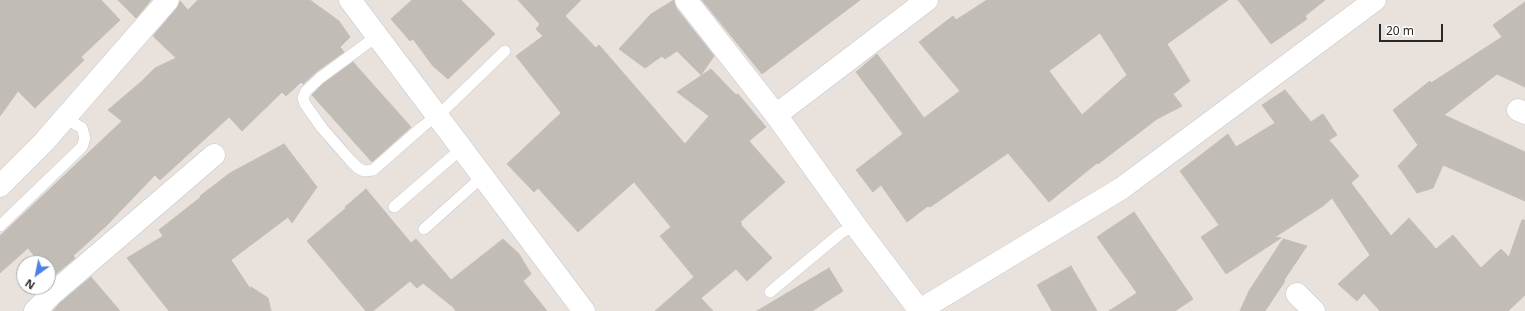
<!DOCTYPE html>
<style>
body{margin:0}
#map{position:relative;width:1525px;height:311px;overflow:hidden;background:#e9e1dc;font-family:"Noto Sans",sans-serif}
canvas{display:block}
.north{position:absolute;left:16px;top:255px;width:40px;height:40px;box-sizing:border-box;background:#fff;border:1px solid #a9a9a9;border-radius:50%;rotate:213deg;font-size:11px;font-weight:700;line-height:16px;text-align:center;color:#282828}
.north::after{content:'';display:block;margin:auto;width:14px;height:18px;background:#4b80e7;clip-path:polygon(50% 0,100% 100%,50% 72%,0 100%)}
.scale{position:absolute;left:1379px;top:24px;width:64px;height:18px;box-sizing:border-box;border:2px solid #282828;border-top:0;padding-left:5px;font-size:12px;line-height:14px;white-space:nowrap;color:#282828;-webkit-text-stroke:3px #fff;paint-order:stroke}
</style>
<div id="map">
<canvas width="1525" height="311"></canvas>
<div class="north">N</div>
<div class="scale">20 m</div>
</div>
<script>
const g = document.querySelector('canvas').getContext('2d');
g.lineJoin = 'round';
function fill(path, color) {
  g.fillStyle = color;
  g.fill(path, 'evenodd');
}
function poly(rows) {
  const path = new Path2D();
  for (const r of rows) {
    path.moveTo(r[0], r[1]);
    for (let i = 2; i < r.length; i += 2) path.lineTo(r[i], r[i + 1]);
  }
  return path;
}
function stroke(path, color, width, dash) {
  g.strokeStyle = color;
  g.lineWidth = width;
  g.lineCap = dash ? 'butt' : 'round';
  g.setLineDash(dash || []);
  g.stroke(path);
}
const building = poly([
 [0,0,101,0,120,20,81,57,84,60,35,108,18,91,0,116,0,0],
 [118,0,151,0,136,18,118,0],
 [198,0,310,0,339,21,350,37,340,47,344,52,316,72,303,84,301,82,286,96,282,92,242,131,229,117,160,180,155,175,107,225,73,256,75,258,51,278,48,274,48,263,40,263,28,248,0,273,0,236,122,121,108,110,142,81,155,68,176,58,153,36,177,8,180,1,188,10,198,0],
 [412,0,461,0,495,34,448,79,433,66,413,39,410,41,391,19,412,0],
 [518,0,581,0,565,16,596,48,599,45,685,144,709,116,677,92,711,69,736,95,738,94,766,127,749,141,785,182,740,222,742,224,741,225,772,258,747,281,736,269,701,298,713,311,655,311,694,277,660,236,671,227,634,182,578,232,538,188,534,192,507,164,561,113,516,56,543,36,536,29,540,24,518,0],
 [674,0,676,8,714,56,701,75,677,51,665,59,662,56,645,68,619,49,651,14,674,0],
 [702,0,860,0,762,74,702,0],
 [987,0,1228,0,1167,44,1190,81,1173,94,1182,106,1157,119,1098,164,1097,163,1049,202,1008,153,930,207,928,206,907,222,881,185,873,192,856,170,903,134,856,72,877,54,924,118,960,91,919,42,953,16,956,20,987,0],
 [1100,33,1127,75,1082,115,1049,71,1100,33],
 [1238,0,1325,0,1305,16,1307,19,1271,44,1238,0],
 [1525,2,1525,87,1497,74,1444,115,1525,152,1525,201,1443,165,1433,188,1417,193,1398,166,1418,145,1393,110,1430,81,1431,83,1502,37,1493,25,1525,2],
 [353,62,411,127,372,162,312,95,324,83,353,62],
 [1285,90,1311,122,1323,114,1337,135,1329,140,1359,176,1351,183,1391,236,1409,218,1436,249,1453,235,1481,268,1501,249,1509,257,1522,220,1525,220,1525,295,1508,311,1380,311,1364,293,1357,301,1338,284,1370,255,1332,198,1323,206,1275,237,1281,238,1226,274,1201,237,1219,225,1180,171,1228,134,1236,147,1275,123,1262,105,1285,90],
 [284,144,317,187,292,223,288,217,231,260,249,287,246,290,251,287,268,298,271,311,169,311,127,258,163,236,159,230,201,197,200,196,230,173,284,144],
 [366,189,411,243,416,239,451,280,503,239,519,254,531,274,523,281,547,311,456,311,453,307,423,283,417,288,410,281,373,311,366,311,307,241,346,208,345,207,366,189],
 [1134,212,1193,299,1175,311,1109,311,1137,293,1097,237,1134,212],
 [1283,239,1307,246,1284,280,1285,281,1265,311,1240,311,1249,291,1283,239],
 [1071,266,1097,311,1052,311,1037,285,1071,266],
 [829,268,843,291,812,311,757,311,829,268],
 [91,277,120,311,53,311,60,303,91,277]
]);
fill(building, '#c2bcb7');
stroke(building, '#c4bdb6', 1);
const service = poly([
 [377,36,320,78,306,91,303,98,305,104,322,128,350,160,358,168,364,171,373,170,422,127,445,109,505,51],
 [394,207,461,149],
 [0,226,82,147,85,138,82,128,65,118],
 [424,229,482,177],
 [770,292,841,233,855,225]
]);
const minor = poly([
 [350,0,584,311],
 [686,0,776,115,855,225,920,311],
 [1518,110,1525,113],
 [776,115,927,0],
 [0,186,43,143,168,0],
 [1297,294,1314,311],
 [920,310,1122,188,1375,0],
 [35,311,52,294,214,155]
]);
stroke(service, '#c3c8d1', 12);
stroke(minor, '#c3c8d1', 23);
stroke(service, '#fff', 11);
stroke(minor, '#fff', 22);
</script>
